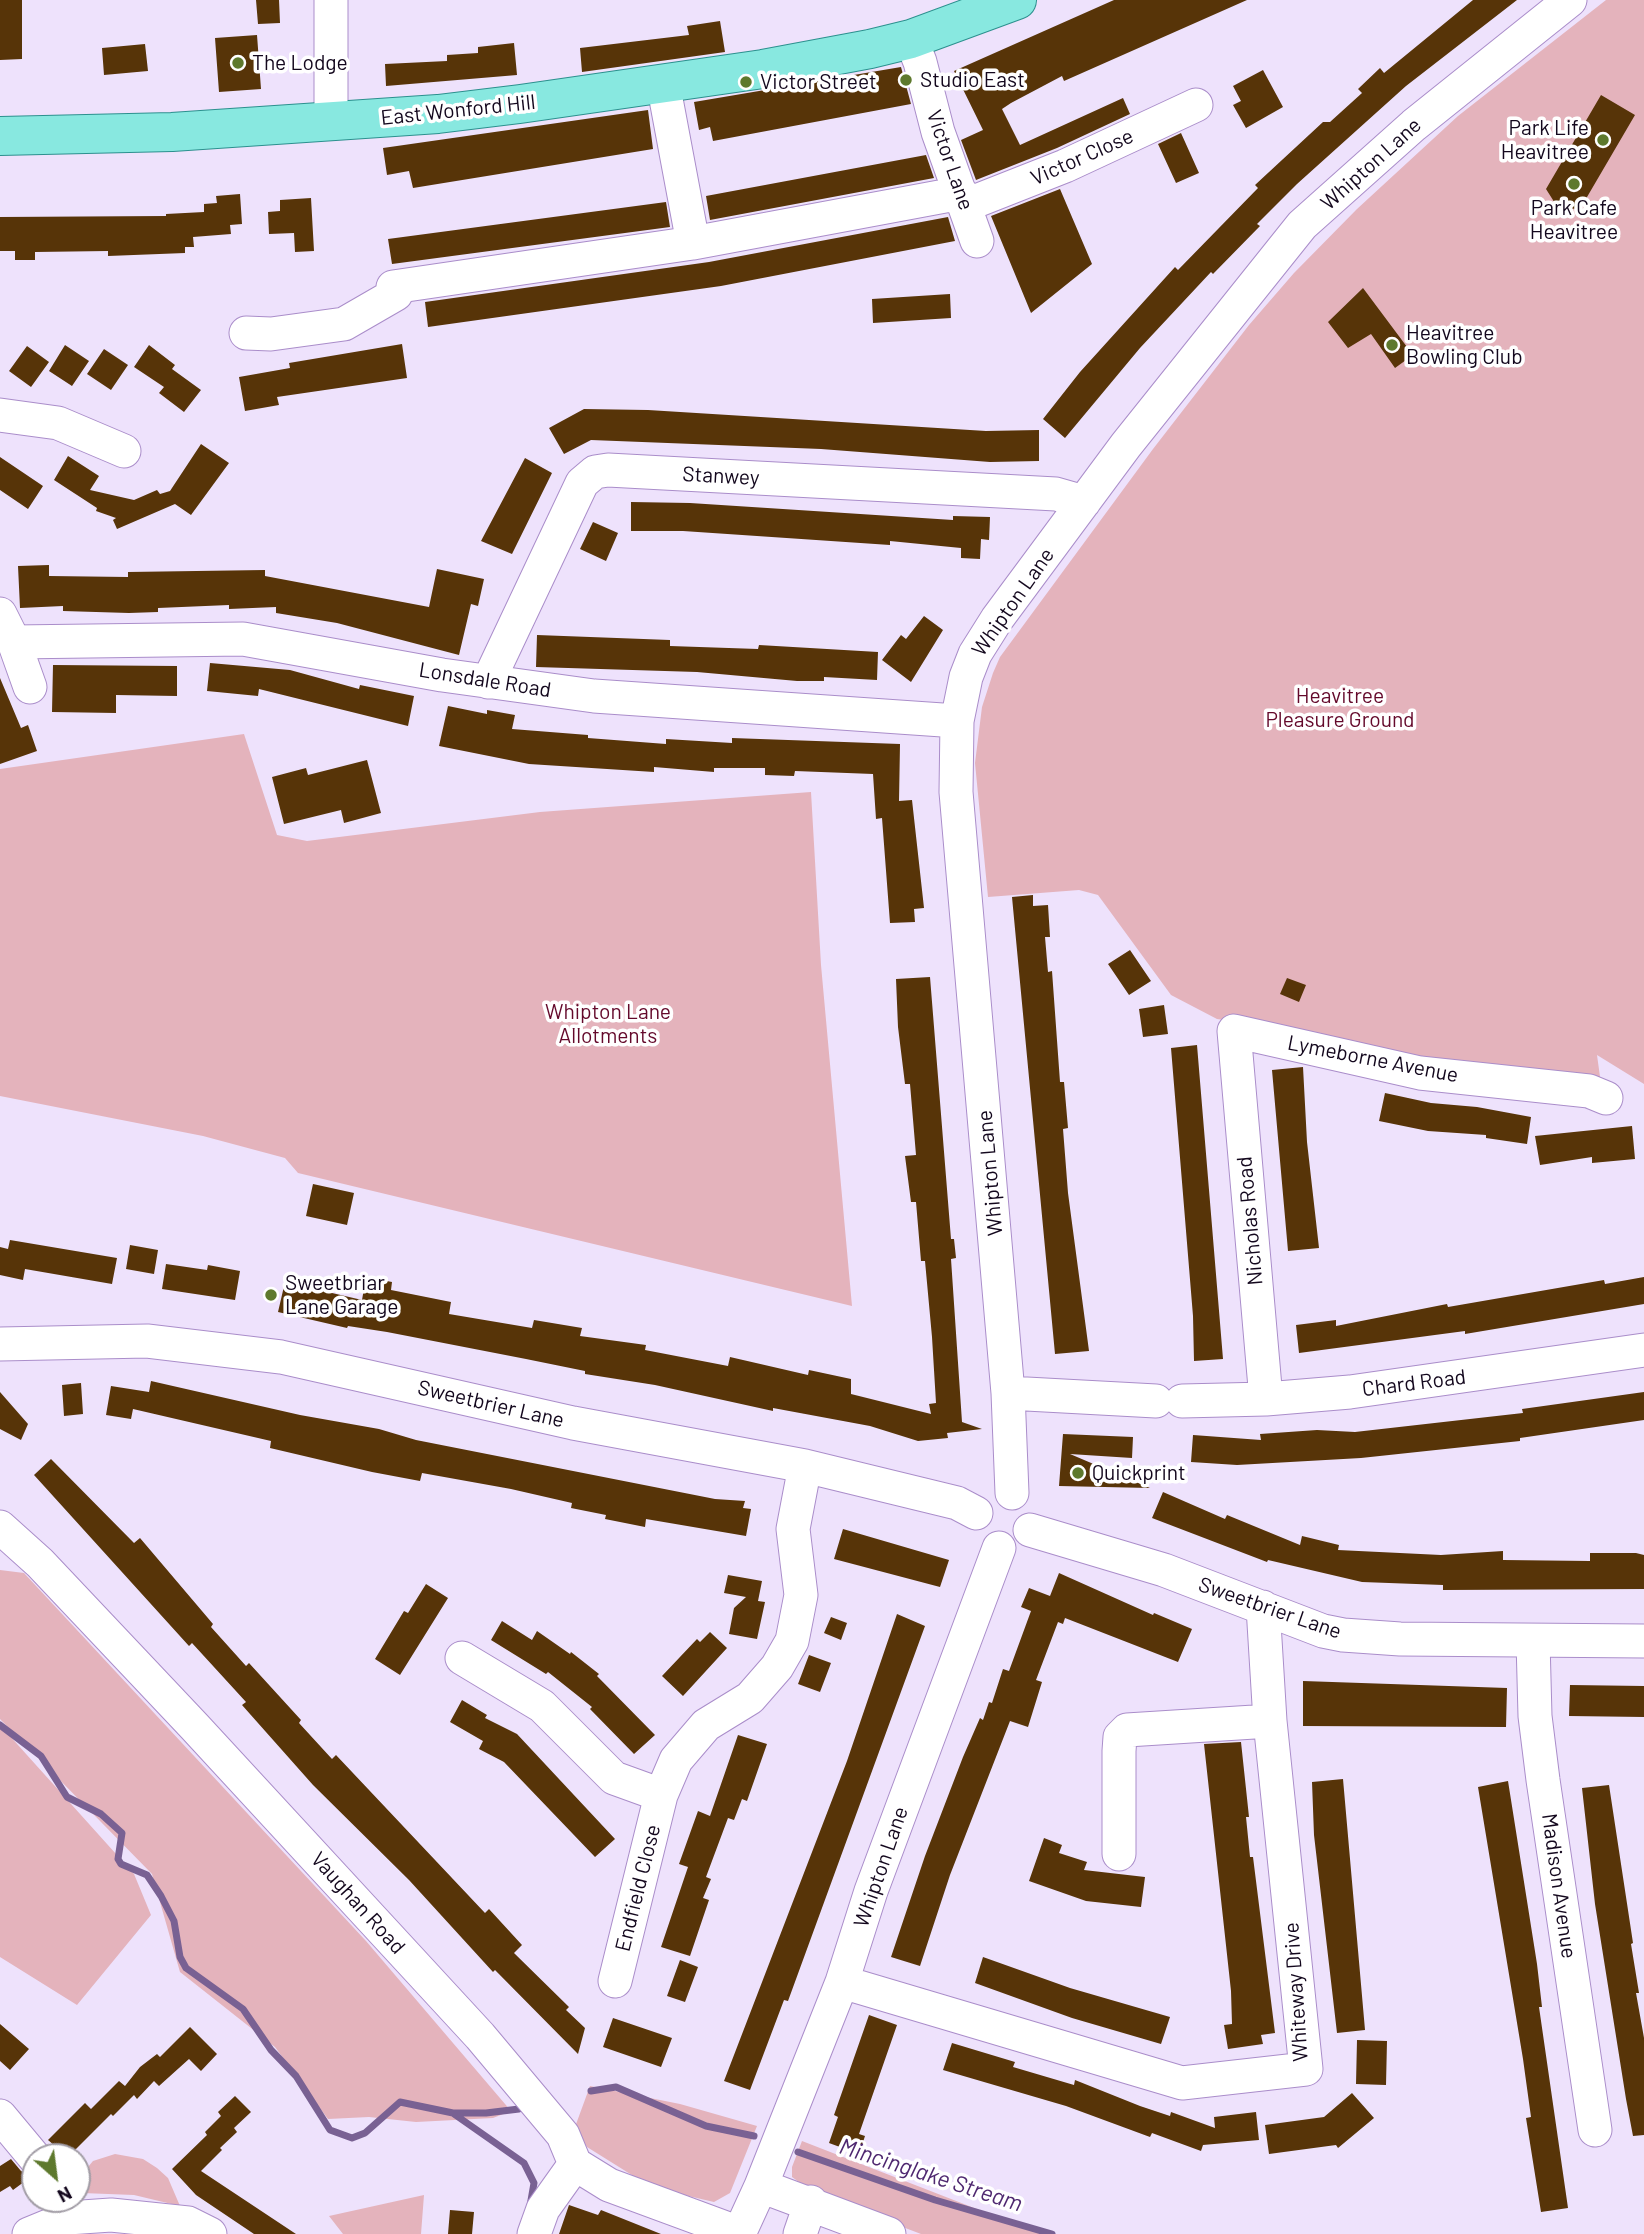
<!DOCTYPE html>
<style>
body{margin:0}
#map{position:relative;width:1644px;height:2234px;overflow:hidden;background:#eee2fc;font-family:Barlow,sans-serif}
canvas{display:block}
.north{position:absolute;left:21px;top:2143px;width:70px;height:70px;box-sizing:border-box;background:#fff;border:2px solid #a19ca5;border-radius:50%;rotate:152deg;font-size:19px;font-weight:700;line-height:28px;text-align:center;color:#13071d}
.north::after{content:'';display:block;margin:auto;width:24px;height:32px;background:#5e792d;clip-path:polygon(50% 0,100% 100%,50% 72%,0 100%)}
</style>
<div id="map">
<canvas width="1644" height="2234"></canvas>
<div class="north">N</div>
</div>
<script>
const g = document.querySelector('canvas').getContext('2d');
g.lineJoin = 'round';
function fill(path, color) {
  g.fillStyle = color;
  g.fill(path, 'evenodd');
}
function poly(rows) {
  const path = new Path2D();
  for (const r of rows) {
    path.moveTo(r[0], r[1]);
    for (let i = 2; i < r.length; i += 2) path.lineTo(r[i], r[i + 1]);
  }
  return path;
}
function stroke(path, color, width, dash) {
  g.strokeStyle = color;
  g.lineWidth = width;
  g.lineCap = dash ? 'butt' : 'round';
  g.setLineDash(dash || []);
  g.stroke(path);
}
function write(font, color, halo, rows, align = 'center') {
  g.font = font + ' Barlow,sans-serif';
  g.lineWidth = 7;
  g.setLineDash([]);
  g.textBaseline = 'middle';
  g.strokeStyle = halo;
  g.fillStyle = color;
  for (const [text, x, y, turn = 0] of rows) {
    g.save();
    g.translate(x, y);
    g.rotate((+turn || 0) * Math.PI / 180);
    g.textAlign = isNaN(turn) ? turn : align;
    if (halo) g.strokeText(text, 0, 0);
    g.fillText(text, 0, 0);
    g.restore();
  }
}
fill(poly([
 [1606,0,1644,0,1644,1084,1597,1055,1601,1084,1405,1057,1289,1029,1217,1019,1171,995,1098,895,1079,890,988,897,975,763,982,707,993,673,1000,657,1153,449,1249,325,1294,273,1357,209,1458,116],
 [244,734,277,835,307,841,540,812,811,792,821,965,852,1306,298,1173,285,1158,203,1136,0,1096,0,769],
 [0,1570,24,1573,366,1941,511,2111,493,2118,416,2122,369,2117,328,2119,275,2047,180,1972,152,1874,0,1719],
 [0,1725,134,1874,151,1915,77,2005,0,1957],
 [590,2086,680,2104,757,2126,730,2193,714,2202,667,2191,635,2177,587,2147,575,2127],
 [802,2141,1041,2234,921,2234,814,2193,792,2177,792,2167],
 [115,2154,143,2159,157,2168,168,2178,180,2206,134,2195,82,2193,77,2188,77,2180,93,2161],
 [424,2195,421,2234,343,2234,329,2216]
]), '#e4b3bc');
stroke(poly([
 [0,1725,41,1756,67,1797,101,1814,122,1833,118,1859,121,1864,147,1875,161,1896,174,1921,180,1957,186,1968,243,2009,271,2050,296,2076,330,2130,352,2138,365,2133,400,2102,453,2113,486,2113,519,2109],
 [591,2091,616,2087,706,2126,754,2136],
 [454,2114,524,2163,534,2183,530,2206],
 [798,2152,935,2200,1052,2234]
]), '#796193', 7);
fill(poly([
 [0,0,22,0,22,59,0,60],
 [256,0,279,0,280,23,258,24],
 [1114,0,1247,0,1064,81,1062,76,1011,103,1002,109,1020,145,1123,98,1130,114,1057,148,976,180,961,140,983,130,954,71],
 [1473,0,1517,0,1406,86,1297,184,1257,224,1260,226,1213,274,1211,272,1140,348,1065,438,1043,419,1080,372,1175,267,1178,270,1258,188,1255,185,1323,122,1330,122,1362,93,1358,89,1380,68,1384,73],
 [720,21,725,52,582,72,580,48,689,35,687,26],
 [257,35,261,89,219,92,215,38],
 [514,43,517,75,386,86,385,64,447,61,447,55,478,53,478,47],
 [145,44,148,71,104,75,102,48],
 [901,67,911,104,713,141,710,127,699,130,694,102],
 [1263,70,1283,107,1246,128,1233,105,1241,101,1233,86],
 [1601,95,1635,115,1580,209,1558,208,1546,189],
 [648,110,653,149,413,188,409,171,387,175,383,148],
 [1181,133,1199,173,1176,183,1158,144],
 [926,155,934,178,710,220,706,196],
 [1060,189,1092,264,1031,313,991,216],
 [240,194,242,224,230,225,231,234,193,237,194,247,185,247,185,253,108,256,108,251,35,252,35,260,15,260,15,251,0,251,0,217,166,216,166,214,204,212,204,204,217,203,216,196],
 [311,198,314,251,295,252,294,233,269,234,268,212,280,211,280,200],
 [666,202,670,227,392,264,388,239],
 [948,217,955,241,721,286,428,327,425,302,709,262],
 [1363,288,1413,355,1395,368,1371,334,1348,348,1328,322],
 [950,294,951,318,873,323,872,299],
 [402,344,407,378,277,397,279,405,245,411,239,377,290,368,289,363],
 [65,345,89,361,72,386,49,371],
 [149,345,175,365,172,369,201,390,184,412,159,393,164,387,134,367],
 [27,346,49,362,31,387,9,371],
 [104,349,128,365,111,390,87,374],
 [584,409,648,410,986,431,1039,430,1039,461,990,462,821,449,591,440,564,454,549,428],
 [201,444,229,463,191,515,175,504,117,529,113,520,116,518,96,511,97,508,54,480,68,456,99,476,90,490,134,500,157,490,160,494,170,491],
 [0,457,43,486,28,509,0,490],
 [525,458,552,473,512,554,481,541],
 [631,502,690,503,953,520,953,516,990,517,989,540,981,539,980,559,961,558,961,548,890,541,890,545,683,531,631,531],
 [593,522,618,533,606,561,580,549],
 [49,565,49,576,128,577,128,572,265,570,265,576,429,607,437,569,484,579,478,606,471,604,459,655,337,623,276,613,276,607,229,609,229,605,158,608,158,612,129,613,63,611,63,606,20,608,18,566],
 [924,616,943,630,911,682,882,660,901,635,906,639],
 [537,635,670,640,670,646,758,649,759,645,878,652,877,680,824,677,824,681,797,681,697,672,536,667],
 [210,663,290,670,359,689,360,685,414,696,408,726,259,689,258,696,207,691],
 [53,665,177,666,177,696,116,695,116,713,52,712],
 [0,678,21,728,28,725,37,751,0,764],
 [448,706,487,714,487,710,515,715,512,729,588,735,588,738,666,744,666,739,732,743,732,738,900,744,899,801,912,800,924,908,914,909,915,922,890,923,882,818,876,819,873,774,795,771,794,776,765,775,765,768,714,768,714,772,654,767,654,772,529,764,439,746],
 [367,760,381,813,344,823,341,810,284,824,272,777,306,768,308,775],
 [1033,895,1033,906,1048,905,1050,937,1045,937,1048,972,1052,971,1060,1082,1064,1082,1068,1128,1063,1129,1068,1193,1089,1351,1055,1354,1012,897],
 [1130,950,1151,981,1129,995,1108,964],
 [930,977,951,1239,954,1239,956,1258,951,1259,962,1422,982,1429,947,1433,948,1438,918,1441,870,1426,773,1408,773,1411,655,1385,585,1374,585,1371,526,1359,387,1332,348,1326,347,1328,278,1312,285,1282,362,1300,366,1277,392,1282,391,1290,451,1302,449,1314,532,1328,534,1320,582,1328,580,1336,646,1345,645,1350,728,1366,730,1357,808,1375,809,1370,851,1379,851,1394,931,1414,929,1404,936,1403,932,1337,925,1261,921,1261,916,1202,911,1202,905,1156,916,1155,910,1084,905,1084,898,1027,896,979],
 [1287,978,1306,985,1299,1002,1280,994],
 [1164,1005,1168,1034,1143,1037,1139,1009],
 [1197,1045,1223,1359,1194,1361,1193,1316,1171,1048],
 [1303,1067,1307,1142,1319,1248,1288,1251,1272,1070],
 [1385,1093,1431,1103,1477,1107,1531,1117,1527,1144,1486,1138,1486,1135,1428,1131,1379,1121],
 [1632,1126,1635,1159,1592,1163,1592,1157,1540,1165,1535,1136],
 [313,1184,354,1193,347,1225,306,1216],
 [10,1240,117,1258,112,1284,25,1269,23,1280,0,1275,0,1247,8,1249],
 [130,1245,158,1250,154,1274,126,1269],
 [166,1264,207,1270,208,1265,240,1271,235,1300,162,1289],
 [1644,1277,1644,1304,1465,1334,1465,1331,1299,1353,1296,1325,1336,1320,1336,1326,1447,1304,1448,1307,1604,1280,1605,1284],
 [151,1381,300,1415,379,1429,416,1440,715,1499,745,1501,743,1508,751,1509,746,1536,646,1519,645,1527,605,1519,606,1515,571,1508,572,1503,511,1489,422,1473,420,1481,372,1472,270,1448,271,1441,133,1409,131,1419,106,1415,111,1386,149,1392],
 [81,1383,83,1414,64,1416,62,1385],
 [0,1392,28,1424,21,1440,0,1429],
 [1644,1392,1644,1420,1520,1438,1520,1441,1361,1458,1237,1465,1191,1462,1193,1435,1261,1440,1260,1434,1317,1430,1355,1432,1523,1413,1522,1409],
 [1063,1434,1133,1437,1132,1458,1070,1454,1150,1488,1059,1486],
 [51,1459,134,1543,140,1538,213,1624,211,1627,246,1666,249,1663,301,1720,299,1723,332,1759,336,1755,485,1913,489,1909,522,1945,514,1953,569,2007,566,2010,585,2028,578,2054,495,1970,493,1972,409,1880,313,1785,242,1705,246,1702,192,1643,189,1646,34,1475],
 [1163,1492,1225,1519,1227,1515,1300,1545,1302,1536,1339,1545,1338,1550,1441,1555,1503,1551,1503,1560,1590,1561,1590,1553,1636,1553,1644,1555,1644,1589,1443,1590,1443,1585,1362,1582,1268,1560,1267,1562,1152,1518],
 [843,1529,949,1560,940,1587,834,1559],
 [1059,1573,1153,1615,1154,1613,1192,1629,1178,1662,1065,1618,1063,1624,1058,1622,1036,1680,1042,1682,1028,1727,1010,1721,950,1875,920,1966,891,1957,925,1856,963,1757,980,1718,983,1720,989,1702,992,1703,1003,1669,1009,1671,1031,1611,1021,1607,1029,1588,1050,1596],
 [728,1575,762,1581,758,1601,765,1602,757,1639,729,1634,734,1608,746,1597,724,1593],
 [426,1584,448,1598,400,1675,375,1659,404,1611,408,1613],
 [897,1614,925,1626,788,2001,784,2000,750,2090,724,2081,847,1761],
 [831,1617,847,1623,841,1640,824,1633],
 [502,1621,532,1640,537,1631,570,1654,571,1652,599,1674,597,1676,655,1735,634,1754,590,1709,592,1707,548,1672,546,1674,491,1640],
 [710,1632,727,1648,683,1696,662,1676,697,1639,700,1642],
 [809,1655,831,1663,820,1692,798,1684],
 [1303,1681,1507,1688,1506,1727,1303,1726],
 [1570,1685,1644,1686,1644,1717,1569,1716],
 [462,1700,487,1715,485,1718,517,1734,615,1839,595,1857,504,1762,479,1749,483,1741,450,1722],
 [738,1735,767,1744,747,1801,742,1799,734,1820,728,1818,706,1877,711,1879,703,1898,709,1900,690,1956,661,1947,688,1867,679,1864,698,1811,710,1816],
 [1241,1742,1249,1817,1246,1817,1250,1857,1253,1857,1275,2033,1261,2035,1263,2044,1228,2049,1224,2025,1232,2024,1231,1991,1204,1744],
 [1343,1779,1365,2030,1337,2033,1314,1835,1312,1782],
 [1508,1781,1537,1964,1542,2007,1539,2007,1568,2208,1541,2212,1526,2118,1531,2117,1523,2059,1478,1787],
 [1609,1785,1633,1943,1631,1944,1639,1993,1636,1993,1644,2038,1644,2135,1633,2136,1626,2099,1595,1904,1582,1788],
 [1044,1838,1062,1845,1059,1853,1087,1862,1084,1870,1145,1877,1141,1907,1086,1901,1029,1881],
 [983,1957,1070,1988,1170,2017,1161,2044,1072,2018,975,1983],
 [680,1960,698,1967,685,2002,667,1996],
 [869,2015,897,2025,859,2134,865,2136,859,2154,829,2143,838,2117,834,2115],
 [613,2018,672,2038,661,2067,603,2047],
 [0,2024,29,2049,10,2070,0,2061],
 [190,2027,217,2054,201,2071,189,2059,159,2086,154,2081,137,2099,134,2095,113,2116,111,2114,68,2157,48,2140,85,2103,91,2109,119,2081,125,2086,140,2067,157,2054,160,2057],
 [1357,2040,1387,2041,1386,2085,1356,2084],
 [952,2043,1015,2062,1013,2067,1074,2085,1075,2080,1140,2106,1170,2116,1171,2112,1215,2128,1214,2117,1256,2112,1259,2140,1203,2145,1201,2151,1152,2133,1150,2137,1066,2106,943,2070],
 [1352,2093,1374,2118,1338,2148,1336,2145,1269,2154,1265,2125,1324,2117],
 [235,2096,251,2112,234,2128,237,2132,220,2148,222,2150,201,2171,296,2234,254,2234,196,2195,172,2169,207,2135,205,2132,221,2116,218,2112],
 [11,2159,21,2171,32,2176,13,2190,10,2186,0,2192,0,2166],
 [569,2205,598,2215,601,2210,661,2234,559,2234],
 [450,2210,474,2212,472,2234,448,2234]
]), '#573408');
const minor = poly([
 [911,39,920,62,938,132,977,241],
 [663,83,693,243],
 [331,122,331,0],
 [966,205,1065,166,1196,105],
 [393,287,693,243,961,193],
 [246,333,271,334,344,324,396,294],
 [0,415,58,423,124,451],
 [0,614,14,642,243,639,442,675,594,696,957,721],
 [14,642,30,687],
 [488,682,582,483,595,472,608,470,1056,494,1084,502],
 [0,1344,147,1341,281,1357,573,1423,805,1466,957,1503,976,1513],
 [1008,1393,1156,1401],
 [1266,1399,1234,1031,1420,1073,1589,1091,1606,1098],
 [1182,1401,1266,1399,1350,1392,1644,1350],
 [1012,1493,1008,1393,956,792,957,721,966,677,975,654,997,619,1126,445,1302,225,1414,125,1570,0],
 [0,1527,40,1563,194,1726,480,2036,563,2135,575,2164,609,2185,739,2233],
 [1030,1530,1164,1570,1323,1631,1343,1635,1400,1639,1644,1641],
 [1533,1641,1535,1716,1543,1780,1595,2130],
 [462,1658,542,1706,614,1778,661,1795],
 [1119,1854,1119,1751,1120,1737,1127,1730,1270,1721],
 [615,1981,661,1795,676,1760,706,1725,750,1698,777,1667,792,1641,801,1595,793,1529,805,1466],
 [842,1982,1182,2083,1306,2069,1270,1721,1263,1607],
 [0,2116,35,2158],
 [761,2186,889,2234],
 [29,2234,68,2218,111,2215,188,2223,210,2234],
 [534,2234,543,2209,575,2164],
 [739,2234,761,2186,842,1982,871,1891,999,1548],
 [800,2234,811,2202]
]);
const major = poly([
 [0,136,172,132,438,114,520,104,763,69,870,49,911,39,1017,0]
]);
stroke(minor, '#aa8dca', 35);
stroke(major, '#2c908e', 40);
stroke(minor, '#fff', 33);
stroke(major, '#88e8e0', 38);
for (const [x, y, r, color] of [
 [238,63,7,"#5e792d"],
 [906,80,7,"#5e792d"],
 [746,82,7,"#5e792d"],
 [1603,140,7,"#5e792d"],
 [1574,184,7,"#5e792d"],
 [1392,345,7,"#5e792d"],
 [271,1295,7,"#5e792d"],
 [1078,1473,7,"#5e792d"]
]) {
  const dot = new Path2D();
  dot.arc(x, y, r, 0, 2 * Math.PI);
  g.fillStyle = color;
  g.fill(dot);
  stroke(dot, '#fff', 2.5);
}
write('21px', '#13071d', '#fff', [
 ["The Lodge",252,63],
 ["Studio East",920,80],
 ["Victor Street",760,82],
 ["Park Life",1589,128,"right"],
 ["Heavitree",1589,152,"right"],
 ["Park Cafe",1574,208,"center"],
 ["Heavitree",1574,232,"center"],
 ["Heavitree",1406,333],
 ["Bowling Club",1406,357],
 ["Sweetbriar",285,1283],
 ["Lane Garage",285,1307],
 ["Quickprint",1092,1473]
], 'left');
write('21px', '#13071d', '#fff', [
 ["East Wonford Hill",458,110,-6],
 ["Victor Close",1082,157,-24],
 ["Victor Lane",950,160,71],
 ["Whipton Lane",1371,164,-42],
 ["Stanwey",721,476,3],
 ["Whipton Lane",1013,602,-55],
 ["Lonsdale Road",485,680,9],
 ["Lymeborne Avenue",1373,1059,11],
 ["Whipton Lane",990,1173,-95],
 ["Nicholas Road",1250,1221,-95],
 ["Chard Road",1414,1383,-7],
 ["Sweetbrier Lane",491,1404,13],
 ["Sweetbrier Lane",1270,1608,19],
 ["Whipton Lane",881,1867,-71],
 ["Madison Avenue",1559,1886,82],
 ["Endfield Close",638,1888,-76],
 ["Vaughan Road",358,1903,48],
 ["Whiteway Drive",1296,1992,-94]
]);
write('21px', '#64092b', '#fff', [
 ["Heavitree",1340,696],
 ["Pleasure Ground",1340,720],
 ["Whipton Lane",608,1012],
 ["Allotments",608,1036]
]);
write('italic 23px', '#4f2870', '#fff', [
 ["Mincinglake Stream",931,2175,18]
]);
</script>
